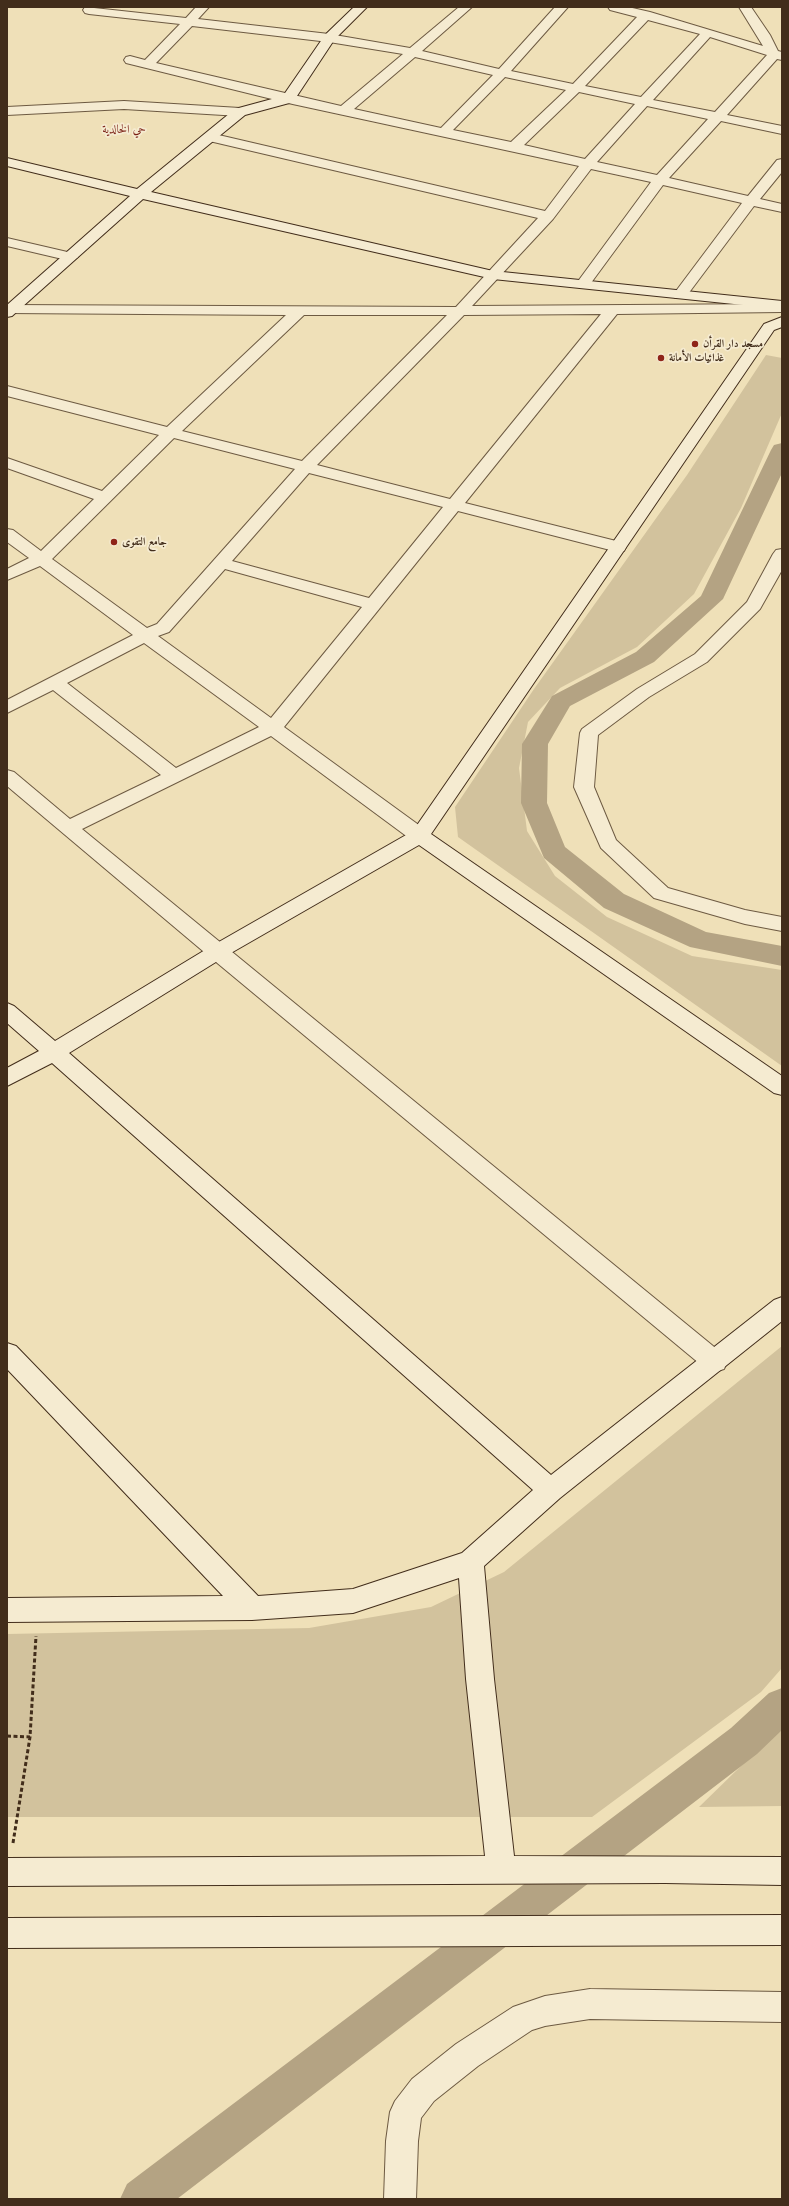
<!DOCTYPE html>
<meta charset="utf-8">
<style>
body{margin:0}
#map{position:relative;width:789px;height:2206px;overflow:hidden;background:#efe0b8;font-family:"Libre Caslon Text",serif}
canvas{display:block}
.frame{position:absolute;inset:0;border:8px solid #422d1b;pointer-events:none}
</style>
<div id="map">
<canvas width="789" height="2206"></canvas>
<div class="frame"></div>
</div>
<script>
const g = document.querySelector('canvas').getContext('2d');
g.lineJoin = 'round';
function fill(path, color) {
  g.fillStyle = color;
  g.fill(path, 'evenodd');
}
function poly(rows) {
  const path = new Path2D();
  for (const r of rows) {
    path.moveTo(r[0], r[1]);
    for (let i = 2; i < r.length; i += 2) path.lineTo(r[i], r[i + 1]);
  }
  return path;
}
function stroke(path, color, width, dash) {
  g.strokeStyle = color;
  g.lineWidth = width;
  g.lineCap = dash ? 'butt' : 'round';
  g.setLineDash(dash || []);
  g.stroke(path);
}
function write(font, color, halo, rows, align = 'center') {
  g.font = font + ' "Libre Caslon Text",Amiri,serif';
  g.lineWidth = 3.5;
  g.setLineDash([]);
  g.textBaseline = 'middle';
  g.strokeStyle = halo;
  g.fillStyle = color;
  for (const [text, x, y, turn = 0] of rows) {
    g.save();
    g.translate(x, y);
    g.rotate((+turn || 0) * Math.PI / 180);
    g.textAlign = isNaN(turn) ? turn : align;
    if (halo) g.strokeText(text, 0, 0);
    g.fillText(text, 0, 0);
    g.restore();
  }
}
fill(poly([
 [766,355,782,358,782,413,741,508,694,594,637,647,560,688,528,722,519,768,527,831,555,876,607,917,692,956,782,970,782,1066,458,837,455,807,534,689,687,475],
 [782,1346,782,1668,761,1692,592,1817,7,1817,7,1634,309,1628,431,1607,504,1572],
 [782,1726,782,1806,699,1807]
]), '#d2c29d');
fill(poly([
 [782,443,782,473,723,599,654,662,570,706,548,744,547,803,565,847,624,894,706,932,782,946,782,966,690,947,604,908,544,858,521,803,522,744,552,696,636,652,701,596,771,450,774,445,782,443],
 [782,1688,782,1730,757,1754,177,2199,120,2199,127,2184,731,1728,769,1693,782,1688]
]), '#b4a383');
const street = poly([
 [85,7,186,18,196,7,209,7,198,19,329,34,410,48,459,7,472,7,422,51,499,69,555,7,568,7,511,71,573,84,637,17,610,10,608,7,628,7,650,12,763,46,739,7,751,7,770,35,778,51,782,52,782,60,777,59,727,115,782,126,782,134,721,121,669,178,748,196,777,160,782,159,782,172,760,199,782,204,782,212,754,206,685,298,675,298,673,295,742,203,663,185,588,287,583,288,578,287,576,284,651,182,591,169,553,219,472,306,782,304,782,312,617,314,465,503,624,543,626,547,624,551,618,552,458,511,284,727,427,831,430,836,427,841,420,842,413,841,271,736,82,829,724,1355,727,1362,724,1369,715,1372,706,1369,210,957,7,786,7,770,14,772,70,819,161,775,53,690,7,713,7,700,133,635,40,566,7,580,7,569,29,558,7,542,7,529,13,530,41,551,94,499,7,468,7,458,102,491,159,435,7,396,7,386,167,427,286,315,7,313,7,305,456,307,538,218,205,140,203,137,205,134,210,133,545,211,579,166,288,103,126,63,124,60,126,57,130,56,145,60,180,24,89,14,85,13,83,10,85,7],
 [648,20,700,34,641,97,585,86,648,20],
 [192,26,329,42,403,54,341,106,156,63,192,26],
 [710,37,767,55,715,112,653,100,710,37],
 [415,57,493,75,441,128,354,109,415,57],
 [505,77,566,90,511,142,453,130,505,77],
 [579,92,635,104,585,159,524,145,579,92],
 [647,106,708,119,657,175,597,162,647,106],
 [601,314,450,499,317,465,464,315,601,314],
 [304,315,447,315,302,461,182,431,304,315],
 [174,438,295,469,157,624,147,628,52,559,174,438],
 [309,473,443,507,369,598,232,561,309,473],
 [225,569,362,607,271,718,158,636,169,632,225,569],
 [144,643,259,727,176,768,67,683,144,643],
 [124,101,240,108,247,112,240,116,124,109,7,115,7,107,124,101],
 [7,238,76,254,78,257,71,261,7,246,7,238],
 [782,549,782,570,760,609,707,662,649,697,598,735,594,787,616,840,668,888,745,910,782,917,782,931,745,924,654,898,601,848,574,787,580,733,582,729,637,689,695,654,747,602,773,554,776,550,782,549],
 [590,1989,782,1992,782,2022,590,2019,545,2026,532,2030,478,2066,434,2101,421,2118,418,2141,416,2199,384,2199,386,2141,390,2112,395,2101,412,2079,456,2044,513,2007,545,1996,590,1989]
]);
const secondary = poly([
 [354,7,367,7,334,40,293,102,245,115,151,192,493,271,782,301,782,309,493,279,143,199,12,316,7,317,7,305,130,196,7,166,7,158,137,189,235,109,283,96,325,35,354,7],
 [782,317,782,327,774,330,431,834,782,1076,782,1095,774,1093,419,845,224,957,69,1053,551,1475,774,1300,782,1297,782,1321,560,1498,484,1566,494,1679,514,1856,782,1857,782,1885,665,1883,7,1886,7,1858,485,1856,466,1679,459,1578,353,1613,252,1620,7,1622,7,1598,223,1596,7,1369,7,1343,16,1346,258,1596,353,1589,462,1553,533,1490,52,1063,7,1086,7,1068,39,1051,7,1023,7,1003,14,1006,55,1041,210,947,413,831,764,324,782,317],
 [782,1915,782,1945,7,1948,7,1918,782,1915]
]);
stroke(street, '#6d5a42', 2);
stroke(secondary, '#422d1b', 2);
stroke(poly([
 [7,1736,30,1737],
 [13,1843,30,1737,36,1636]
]), '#422d1b', 3, [4, 2.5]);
fill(street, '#f5ebd1');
fill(secondary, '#f5ebd1');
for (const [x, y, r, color] of [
 [695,344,4,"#8f2418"],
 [661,358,4,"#8f2418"],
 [114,542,4,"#8f2418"]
]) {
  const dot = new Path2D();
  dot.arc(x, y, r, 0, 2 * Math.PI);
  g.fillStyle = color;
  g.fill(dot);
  stroke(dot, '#f5ebd1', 1.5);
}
write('bold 11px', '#422d1b', '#f5ebd1', [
 ["مسجد دار القرأن",703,344],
 ["غذائيات الأمانة",669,358],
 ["جامع التقوى",122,542]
], 'left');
write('12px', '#7a1f14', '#f5ebd1', [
 ["حي الخالدية",124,130]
]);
</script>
